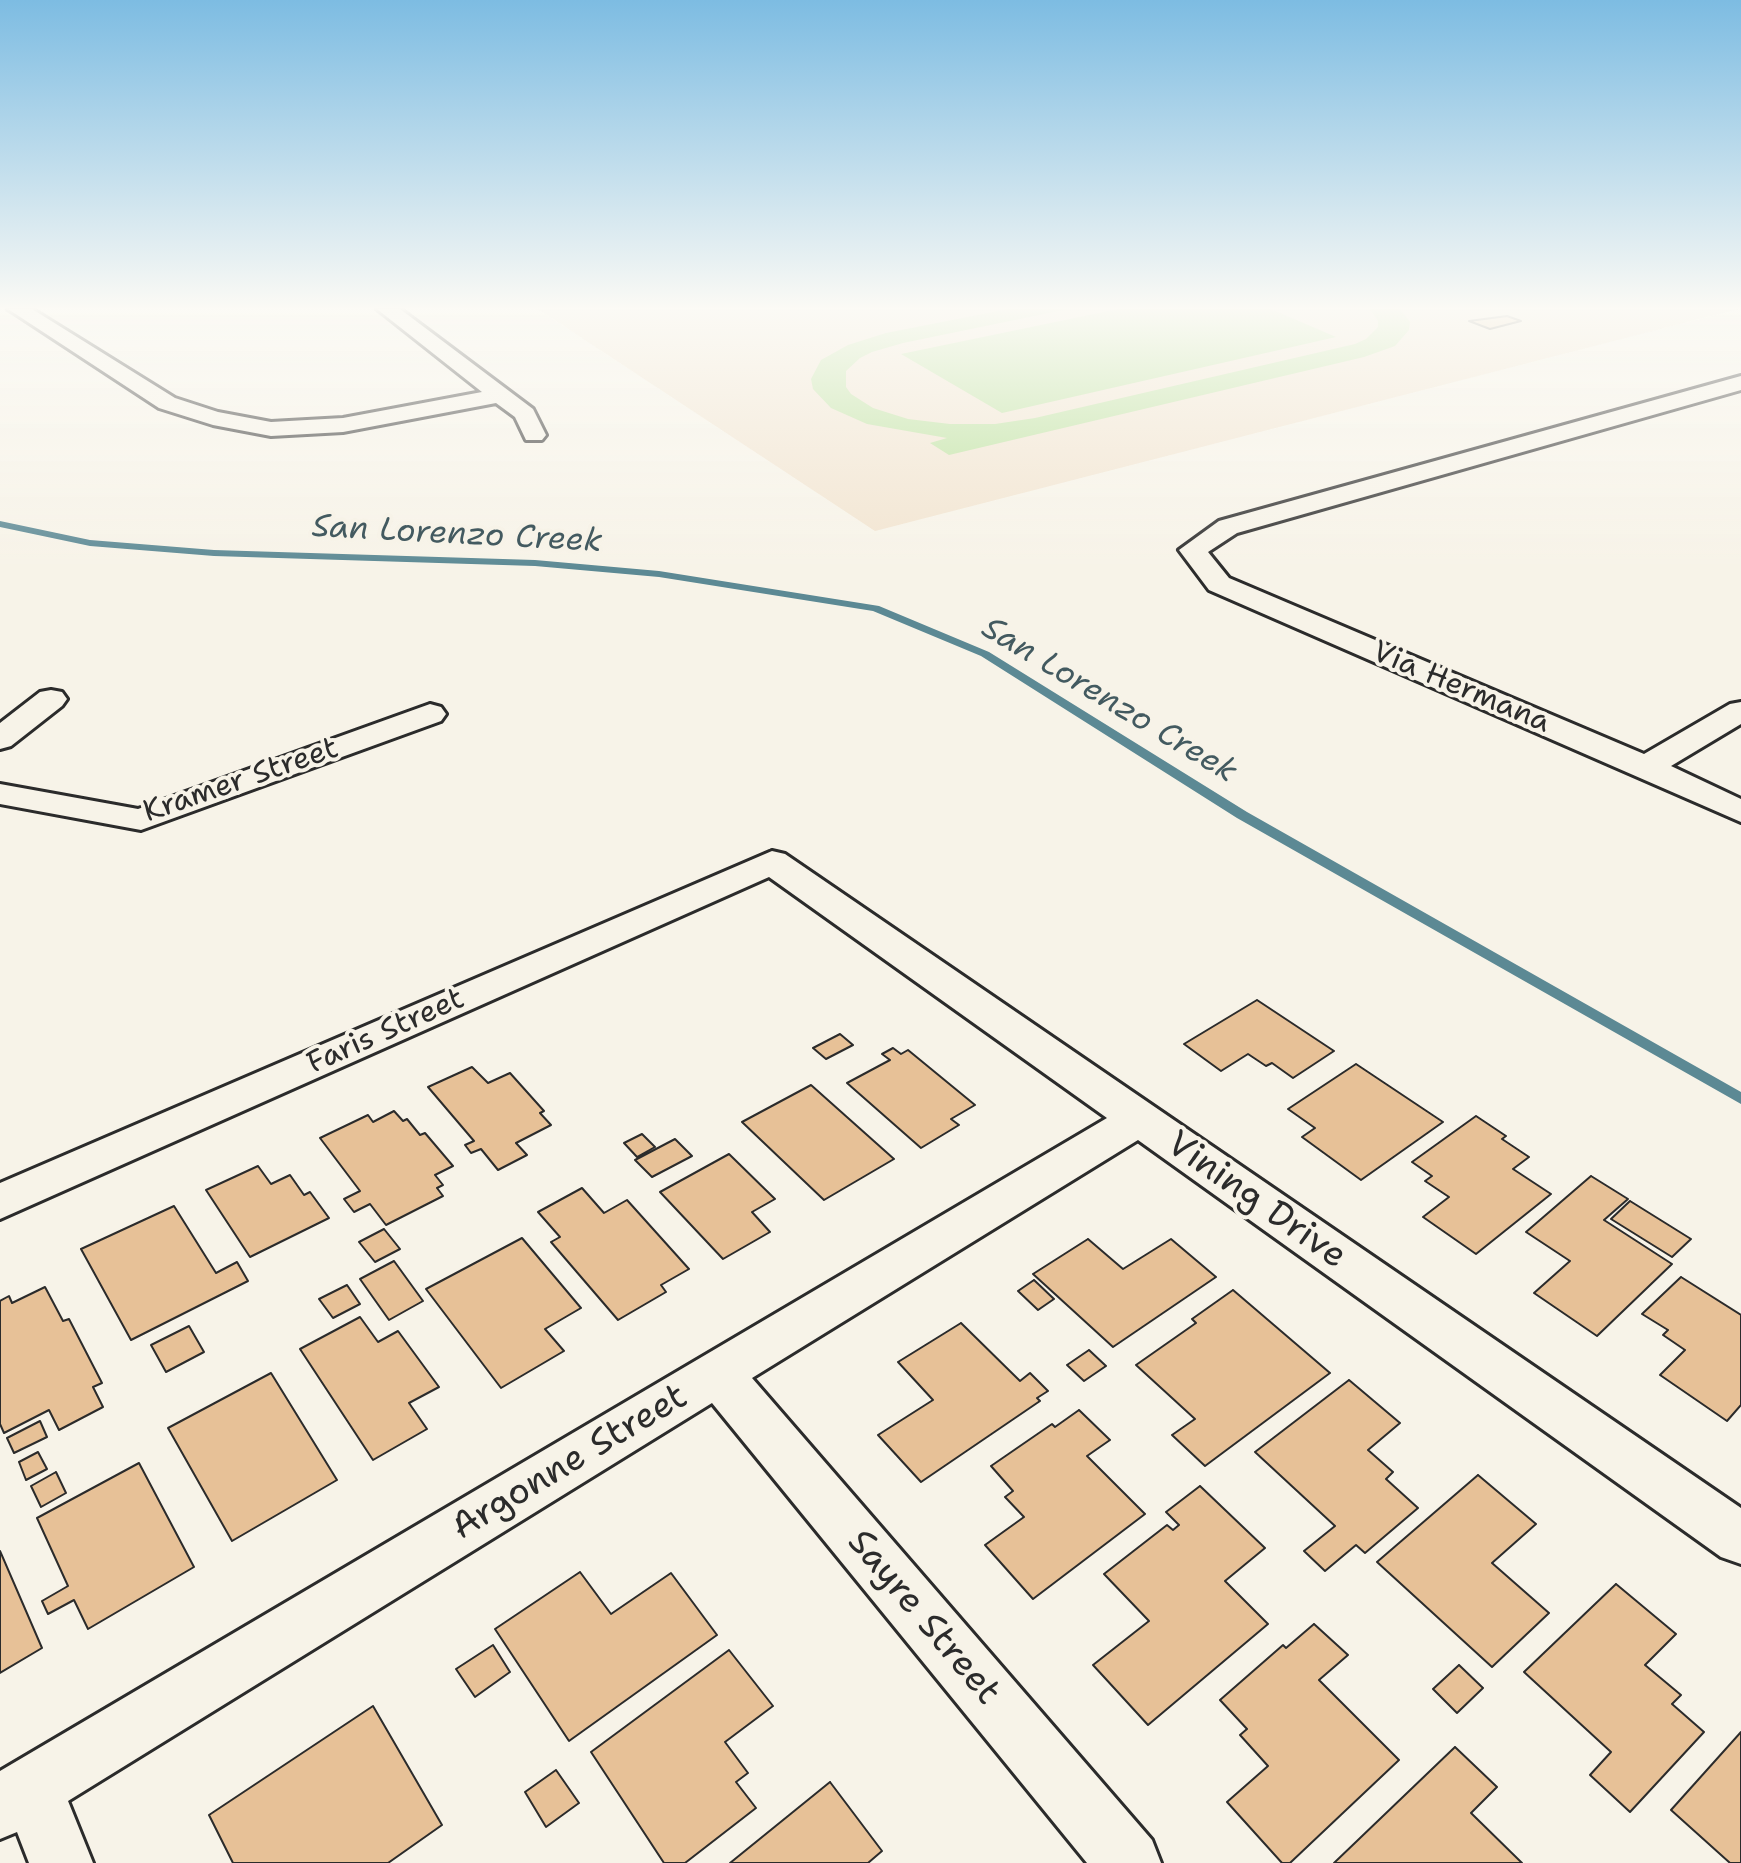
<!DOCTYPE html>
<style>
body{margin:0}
canvas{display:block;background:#f7f3e8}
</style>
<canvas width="1741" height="1863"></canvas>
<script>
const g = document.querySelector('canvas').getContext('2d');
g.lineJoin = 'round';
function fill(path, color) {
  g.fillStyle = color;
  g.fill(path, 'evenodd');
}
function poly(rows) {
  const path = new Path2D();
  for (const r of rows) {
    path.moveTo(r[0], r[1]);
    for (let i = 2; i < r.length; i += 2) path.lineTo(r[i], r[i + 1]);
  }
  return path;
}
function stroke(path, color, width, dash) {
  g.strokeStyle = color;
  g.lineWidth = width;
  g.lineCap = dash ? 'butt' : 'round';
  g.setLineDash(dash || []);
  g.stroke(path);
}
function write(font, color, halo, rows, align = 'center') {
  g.font = font + ' "Shantell Sans",sans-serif';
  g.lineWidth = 8;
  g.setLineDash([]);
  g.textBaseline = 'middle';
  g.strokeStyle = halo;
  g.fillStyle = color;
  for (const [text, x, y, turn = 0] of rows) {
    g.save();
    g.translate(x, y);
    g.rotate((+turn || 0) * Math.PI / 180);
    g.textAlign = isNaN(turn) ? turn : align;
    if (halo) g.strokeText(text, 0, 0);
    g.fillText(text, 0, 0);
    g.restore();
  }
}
fill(poly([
 [538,309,1738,309,875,531]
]), '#f2e4d0');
fill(poly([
 [1008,309,1068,309,903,343,872,352,860,358,846,371,846,387,851,394,873,408,908,419,950,424,995,424,1035,418,1355,344,1366,339,1378,327,1378,321,1370,309,1400,309,1410,322,1409,330,1395,346,1364,357,949,455,930,443,947,438,867,424,831,408,813,389,811,379,821,360,848,345,886,333],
 [1118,309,1271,309,1336,337,1002,413,901,354]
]), '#bae19c');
fill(poly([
 [0,521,90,540,214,550,535,560,659,571,879,606,989,652,1247,812,1741,1092,1741,1104,1237,818,981,656,873,611,659,577,535,566,214,556,90,546,0,527,0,521]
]), '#5c8994');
const building = poly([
 [1507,316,1521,321,1490,329,1469,321,1507,316],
 [1257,1000,1334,1051,1293,1078,1272,1063,1266,1066,1248,1054,1221,1071,1184,1044,1257,1000],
 [840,1034,853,1045,826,1059,813,1048,840,1034],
 [893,1048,901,1054,908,1050,975,1105,951,1119,959,1125,921,1148,847,1083,890,1060,882,1054,893,1048],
 [1356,1064,1443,1122,1361,1180,1302,1137,1315,1128,1288,1109,1356,1064],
 [472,1067,488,1083,510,1073,544,1111,540,1113,551,1125,516,1143,527,1155,498,1170,481,1149,471,1153,465,1145,474,1141,428,1087,472,1067],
 [811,1085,894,1159,824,1200,742,1122,811,1085],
 [394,1111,403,1121,407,1119,420,1135,425,1133,453,1166,435,1175,443,1185,437,1188,443,1196,386,1225,370,1204,354,1212,344,1199,360,1191,320,1138,368,1115,373,1122,394,1111],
 [1476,1116,1506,1136,1502,1139,1529,1157,1513,1169,1551,1194,1476,1254,1423,1217,1449,1197,1425,1181,1432,1176,1412,1162,1476,1116],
 [642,1134,655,1147,637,1157,624,1143,642,1134],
 [675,1139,692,1156,652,1177,635,1160,675,1139],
 [729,1154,775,1199,752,1212,770,1232,723,1259,660,1192,729,1154],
 [258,1166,271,1184,290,1175,304,1195,310,1192,329,1218,250,1257,206,1190,258,1166],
 [1591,1176,1628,1199,1604,1220,1672,1264,1597,1336,1534,1293,1570,1261,1526,1232,1591,1176],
 [582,1188,604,1213,627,1200,689,1269,661,1285,666,1292,618,1320,551,1242,560,1237,538,1212,582,1188],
 [1630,1201,1691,1239,1672,1257,1611,1219,1630,1201],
 [174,1206,216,1273,237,1262,248,1281,131,1340,81,1249,174,1206],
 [384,1229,400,1249,375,1262,359,1242,384,1229],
 [522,1238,581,1308,545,1329,564,1351,501,1388,426,1289,522,1238],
 [1088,1239,1123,1269,1171,1239,1216,1277,1113,1347,1033,1274,1088,1239],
 [394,1261,423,1301,389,1320,360,1279,394,1261],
 [1681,1277,1741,1315,1741,1405,1727,1421,1660,1375,1685,1350,1663,1335,1668,1330,1642,1314,1681,1277],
 [1034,1280,1054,1299,1038,1310,1018,1291,1034,1280],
 [347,1285,360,1304,333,1318,319,1299,347,1285],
 [45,1287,63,1321,69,1319,102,1383,93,1387,103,1407,59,1430,49,1410,4,1433,0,1424,0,1301,9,1296,12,1303,45,1287],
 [1233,1290,1330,1373,1205,1466,1172,1435,1195,1419,1136,1365,1196,1323,1192,1319,1233,1290],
 [360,1317,378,1342,398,1331,439,1387,409,1403,427,1429,373,1460,300,1349,360,1317],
 [961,1323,1020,1381,1030,1373,1048,1391,1037,1398,1040,1401,921,1482,878,1435,933,1400,898,1362,961,1323],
 [189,1326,204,1352,166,1372,151,1345,189,1326],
 [1089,1350,1106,1366,1084,1381,1067,1365,1089,1350],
 [271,1373,337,1480,232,1541,168,1428,271,1373],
 [1349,1380,1400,1423,1368,1450,1393,1472,1386,1479,1418,1508,1365,1553,1356,1545,1325,1571,1304,1551,1335,1526,1255,1452,1349,1380],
 [1079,1410,1110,1440,1087,1456,1145,1514,1033,1599,985,1545,1024,1517,1005,1497,1013,1491,991,1466,1052,1424,1055,1427,1079,1410],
 [40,1421,47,1437,14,1453,7,1438,40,1421],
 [38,1452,47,1469,26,1480,19,1462,38,1452],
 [139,1463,194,1567,88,1629,74,1600,48,1614,42,1601,68,1586,37,1518,139,1463],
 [56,1472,66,1493,41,1507,31,1486,56,1472],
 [1478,1475,1536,1524,1492,1563,1549,1613,1492,1667,1377,1562,1478,1475],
 [1200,1486,1265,1548,1225,1581,1268,1624,1148,1725,1093,1665,1149,1621,1104,1574,1167,1525,1173,1530,1179,1525,1166,1512,1200,1486],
 [0,1551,42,1648,0,1673,0,1551],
 [580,1572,611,1614,671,1573,717,1635,569,1741,495,1629,580,1572],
 [1616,1584,1676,1634,1645,1665,1681,1695,1672,1704,1704,1732,1630,1812,1590,1775,1611,1752,1524,1672,1616,1584],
 [1314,1624,1348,1655,1319,1680,1399,1760,1290,1863,1282,1863,1227,1802,1268,1766,1240,1735,1247,1729,1220,1700,1283,1645,1286,1648,1314,1624],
 [493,1645,510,1672,475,1697,456,1669,493,1645],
 [729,1650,773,1706,725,1742,748,1773,736,1782,756,1808,685,1863,664,1863,591,1752,729,1650],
 [1459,1665,1483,1688,1457,1713,1433,1689,1459,1665],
 [373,1706,442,1825,388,1863,233,1863,209,1815,373,1706],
 [1741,1732,1741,1863,1730,1863,1671,1810,1741,1732],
 [1455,1747,1497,1787,1471,1813,1522,1863,1334,1863,1455,1747],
 [556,1770,579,1803,546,1827,525,1792,556,1770],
 [830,1782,882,1851,868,1863,730,1863,830,1782]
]);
fill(building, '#e7c197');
stroke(building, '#2b2b2b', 2);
const minor = poly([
 [8,309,32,309,175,398,218,412,271,422,343,418,482,392,377,309,400,309,533,409,546,435,542,440,526,440,515,417,496,403,343,432,271,436,213,425,159,408,8,309],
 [1741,376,1741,390,1237,533,1208,552,1229,578,1644,754,1730,704,1741,702,1741,724,1671,766,1741,799,1741,822,1209,590,1179,550,1219,521,1741,376],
 [51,690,62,692,67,699,62,706,11,746,0,749,0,723,40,692,51,690],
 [430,704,441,707,446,714,441,721,141,830,0,804,0,784,138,809,430,704],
 [772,851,785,854,1741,1508,1741,1564,1721,1557,1138,1140,752,1378,1152,1840,1161,1863,1087,1863,712,1403,68,1801,93,1863,29,1863,17,1832,0,1839,0,1771,1107,1118,769,877,0,1219,0,1183,772,851]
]);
stroke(minor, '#2b2b2b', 6);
fill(minor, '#f7f3e8');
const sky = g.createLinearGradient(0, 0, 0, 570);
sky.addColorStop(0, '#7dbce2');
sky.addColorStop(0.54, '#fbfaf5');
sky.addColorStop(1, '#fbfaf500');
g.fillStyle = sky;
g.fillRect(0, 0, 1741, 570);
write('30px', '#2b2b2b', '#f7f3e8', [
 ["Via Hermana",1461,688,23],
 ["Kramer Street",241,781,-19],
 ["Faris Street",386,1032,-24]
]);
write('italic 32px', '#435a60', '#f7f3e8', [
 ["San Lorenzo Creek",457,535,3],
 ["San Lorenzo Creek",1109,701,31]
]);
write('36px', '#2b2b2b', '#f7f3e8', [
 ["Vining Drive",1256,1201,35],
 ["Argonne Street",570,1463,-31],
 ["Sayre Street",923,1618,50]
]);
</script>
